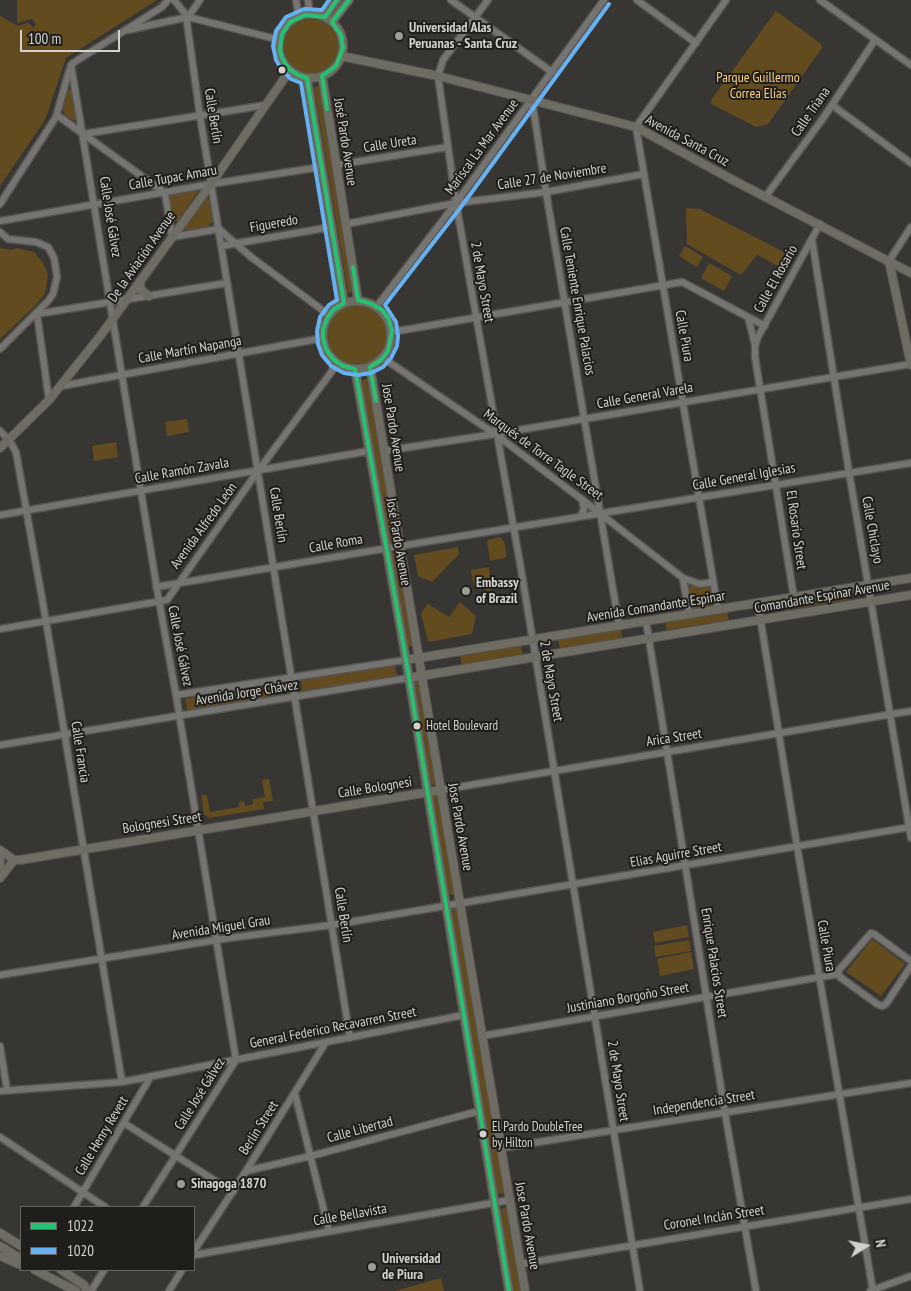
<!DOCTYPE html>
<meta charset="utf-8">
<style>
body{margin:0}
#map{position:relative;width:911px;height:1291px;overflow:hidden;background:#383633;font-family:"PT Sans Narrow",sans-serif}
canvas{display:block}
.legend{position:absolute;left:20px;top:1206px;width:175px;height:65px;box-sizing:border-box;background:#201e1b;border:1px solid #686662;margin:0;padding:6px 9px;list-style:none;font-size:15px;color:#d3d1cc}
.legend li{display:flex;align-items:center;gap:10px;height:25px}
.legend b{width:25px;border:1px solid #686662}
.north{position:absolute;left:841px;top:1221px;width:50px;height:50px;-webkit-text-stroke:4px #201e1b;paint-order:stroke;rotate:80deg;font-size:14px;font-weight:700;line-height:20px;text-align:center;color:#d3d1cc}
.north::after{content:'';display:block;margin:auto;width:18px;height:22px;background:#d3d1cc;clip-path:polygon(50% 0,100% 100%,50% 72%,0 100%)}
.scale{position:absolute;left:20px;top:30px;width:100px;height:22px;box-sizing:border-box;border:2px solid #d3d1cc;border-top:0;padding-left:6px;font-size:15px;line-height:18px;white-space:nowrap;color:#d3d1cc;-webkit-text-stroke:4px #201e1b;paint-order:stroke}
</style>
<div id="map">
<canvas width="911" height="1291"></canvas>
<ul class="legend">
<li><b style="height:6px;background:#26c172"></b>1022</li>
<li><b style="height:6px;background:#66b1f2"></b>1020</li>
</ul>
<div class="north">N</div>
<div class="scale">100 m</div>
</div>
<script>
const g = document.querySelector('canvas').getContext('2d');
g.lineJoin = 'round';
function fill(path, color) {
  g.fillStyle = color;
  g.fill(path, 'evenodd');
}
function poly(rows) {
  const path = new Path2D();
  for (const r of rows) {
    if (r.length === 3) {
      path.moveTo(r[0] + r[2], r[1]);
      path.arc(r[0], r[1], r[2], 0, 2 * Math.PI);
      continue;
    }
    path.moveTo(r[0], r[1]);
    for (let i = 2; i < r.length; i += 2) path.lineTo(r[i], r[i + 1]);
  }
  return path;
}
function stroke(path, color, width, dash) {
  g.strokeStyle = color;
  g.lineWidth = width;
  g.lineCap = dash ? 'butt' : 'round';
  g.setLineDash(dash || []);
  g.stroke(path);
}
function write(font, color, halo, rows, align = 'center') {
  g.font = font + ' "PT Sans Narrow",sans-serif';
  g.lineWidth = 4;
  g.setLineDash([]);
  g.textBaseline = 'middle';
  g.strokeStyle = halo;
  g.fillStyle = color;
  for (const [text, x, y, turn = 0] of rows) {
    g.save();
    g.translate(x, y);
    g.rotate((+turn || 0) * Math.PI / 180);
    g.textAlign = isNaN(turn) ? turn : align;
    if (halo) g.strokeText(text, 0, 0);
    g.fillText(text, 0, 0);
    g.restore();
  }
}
fill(poly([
 [17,0,157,0,66,58,45,120,0,186,0,16,18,26,27,23,30,24,33,28,36,24,32,19,17,23],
 [776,11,821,44,822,48,768,124,756,127,711,104,711,100],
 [311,47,28],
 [323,85,357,291,348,293,314,87],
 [71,89,77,119,75,121,66,116,62,109,68,91],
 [195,190,198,192,178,221,174,221,171,217,168,198,173,194],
 [205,196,210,200,213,221,207,228,185,230,182,226],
 [686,208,700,209,786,253,780,267,757,255,741,275,687,244],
 [685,246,703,257,697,267,679,256],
 [0,248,10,250,17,248,34,252,43,263,48,274,46,290,43,296,35,306,0,339],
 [709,263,732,276,724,291,701,278],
 [358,335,31],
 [369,378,415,646,407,647,391,556,362,381],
 [187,419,189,432,167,436,165,422],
 [116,442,118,457,94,461,92,446],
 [499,537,504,541,507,557,490,561,487,541],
 [458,547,459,554,432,582,418,576,414,555],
 [489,567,491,592,474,586,471,570],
 [711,583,714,602,711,606,692,609,689,607,686,587],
 [845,591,847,600,785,610,783,602],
 [460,602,476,616,472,634,428,642,421,613,428,604,449,617],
 [727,611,729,620,666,630,665,622],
 [621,629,622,638,560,648,558,640],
 [521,646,523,654,462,665,460,656],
 [395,665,397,676,302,691,301,680],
 [419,681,439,782,434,785,430,784,413,684,414,682],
 [283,684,284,690,278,691,276,696,187,710,185,699],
 [269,779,273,801,263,802,264,809,209,818,204,814,201,795,207,795,210,812,239,807,239,802,244,801,245,806,253,804,253,799,265,797,262,780],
 [436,794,439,795,455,894,452,895,447,893,432,797],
 [455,908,458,908,506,1191,502,1194,497,1193,450,911],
 [687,925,689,937,655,943,653,932],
 [872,939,905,964,881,996,846,972],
 [689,940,691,951,656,957,654,946],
 [691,952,694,969,660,976,657,959],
 [504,1207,509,1209,523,1291,513,1291,500,1210],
 [441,1278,444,1291,395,1291]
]), '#624c1f');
const minor = poly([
 [174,0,188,17],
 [200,0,188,17,187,23,200,116,350,1038],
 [296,0,299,17],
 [308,0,310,14],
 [451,0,552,72],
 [488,0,443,60,438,76,456,203,521,569,640,1291],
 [637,0,696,43],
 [820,0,911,65],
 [128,30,188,17,280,40],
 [71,65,159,601,176,695,236,1060,143,1207],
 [532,100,546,192,619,625],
 [832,105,911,163],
 [57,115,165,193,172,237,219,229,251,257,329,315],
 [83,134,266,105],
 [336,165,448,147],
 [766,196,824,117,875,40],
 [0,204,56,117,69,71,73,63,162,7,168,0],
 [0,221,211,184,321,167],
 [346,224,456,203,546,192,644,174],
 [0,232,8,239,36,242,48,247,54,258,57,277,53,294,48,301,0,349],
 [812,240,849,472,911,838],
 [221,246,331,227],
 [889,261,911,227],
 [377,306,456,203,604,0],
 [748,317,755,345],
 [392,332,682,282,765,326],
 [383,358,495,434,584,501,683,578,700,584,713,582],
 [61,386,323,338],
 [49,400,37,314,227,283],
 [0,431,9,440,16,452,46,621,122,1082],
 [384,451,495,434,911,364],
 [0,515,369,451],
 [581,516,584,509,582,499],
 [683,578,689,614],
 [156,587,400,546,911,463],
 [794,598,755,357,755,346,758,337,820,224],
 [758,604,797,846,873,1291],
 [718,609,636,127,726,0],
 [646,621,725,1113,756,1291],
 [0,629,167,600,258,471,338,363],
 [176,695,406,660],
 [0,745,408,678],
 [441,790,911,711],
 [838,974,840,977,877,1004,882,1006,886,1004,911,966],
 [838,974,839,970,871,933,874,934,911,961],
 [0,975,229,938,332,925,911,827],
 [482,1036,838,974],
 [0,1046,7,1090],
 [0,1091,122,1082,464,1015],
 [295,1094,329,1231],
 [124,1123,233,1192],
 [0,1137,105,1207],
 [501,1148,911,1083],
 [246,1171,311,1156,479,1111],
 [74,1207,151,1076],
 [194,1251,246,1171,326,1042],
 [194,1255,510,1200],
 [521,1264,911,1199],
 [91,1291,104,1270],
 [169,1291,182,1270],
 [870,1291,911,1276]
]);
const major = poly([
 [311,46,32],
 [325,17,337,0],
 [332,22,349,0],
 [341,56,438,76,636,127,731,179,911,273],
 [322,76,358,300],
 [307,78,344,303],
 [889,261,911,365],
 [140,281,141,290,149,296],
 [357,335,34],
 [370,367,525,1291],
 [355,369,406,660,509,1291],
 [0,448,49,400,101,335,211,184,290,70],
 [406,660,911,578],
 [408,678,911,595],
 [0,850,14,860,20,860,441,790],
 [0,859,0,875],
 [0,878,14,860],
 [0,1233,21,1246],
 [0,1246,21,1259],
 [0,1256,21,1265],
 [35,1270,76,1291],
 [61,1270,84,1285,87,1291]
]);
stroke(minor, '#565451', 9);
stroke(major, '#565451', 10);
stroke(minor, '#767471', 6);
stroke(major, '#6f6c63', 8);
stroke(poly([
 [337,0,325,17,305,15,290,22,282,34,280,50,282,58,289,69,298,75,307,78,344,303,333,310,328,317,323,329,323,338,326,349,333,359,343,366,355,369,406,660,509,1291],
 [327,109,322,76,336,66,343,48,341,35,332,22,349,0],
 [353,267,358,300,372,304,382,310,388,318,392,331,388,351,381,360,370,367,376,401]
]), '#26c172', 4);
stroke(poly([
 [329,0,322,10,304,9,286,17,276,31,273,46,276,60,282,70,291,79,301,83,337,300,329,305,320,317,317,331,318,344,322,355,331,366,344,373,358,375,371,373,383,367,391,358,397,346,398,336,396,322,385,305,461,207,609,4]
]), '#66b1f2', 4);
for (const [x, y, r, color] of [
 [399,36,5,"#9d9b96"],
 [282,70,4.5,"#d3d1cc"],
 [466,591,5,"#9d9b96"],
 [417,726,4.5,"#d3d1cc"],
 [483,1134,4.5,"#d3d1cc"],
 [181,1184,5,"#9d9b96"],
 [372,1267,5,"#9d9b96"]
]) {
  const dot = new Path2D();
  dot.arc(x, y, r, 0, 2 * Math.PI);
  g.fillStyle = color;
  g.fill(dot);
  stroke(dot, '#201e1b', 2);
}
write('13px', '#d3d1cc', '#201e1b', [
 ["Hotel Boulevard",426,726],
 ["El Pardo DoubleTree",492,1127],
 ["by Hilton",492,1143]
], 'left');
write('bold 14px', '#d3d1cc', '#201e1b', [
 ["Universidad Alas",409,28],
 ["Peruanas - Santa Cruz",409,44],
 ["Embassy",476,583],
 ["of Brazil",476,599],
 ["Sinagoga 1870",191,1184],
 ["Universidad",382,1259],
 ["de Piura",382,1275]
], 'left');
write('14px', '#fed07c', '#201e1b', [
 ["Parque Guillermo",758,78],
 ["Correa Elías",758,94]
]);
write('14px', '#d3d1cc', '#201e1b', [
 ["Calle Triana",811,112,-55],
 ["Calle Berlín",213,116,81],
 ["Avenida Santa Cruz",687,141,28],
 ["José Pardo Avenue",345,142,81],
 ["Calle Ureta",390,144,-9],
 ["Mariscal La Mar Avenue",482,147,-54],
 ["Calle 27 de Noviembre",552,177,-9],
 ["Calle Tupac Amaru",173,178,-10],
 ["Calle José Gálvez",110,217,81],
 ["Figueredo",274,224,-10],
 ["De la Aviación Avenue",142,257,-55],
 ["Calle El Rosario",776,279,-61],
 ["2 de Mayo Street",482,282,80],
 ["Calle Teniente Enrique Palacios",577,301,80],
 ["Calle Piura",684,336,80],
 ["Calle Martín Napanga",190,350,-10],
 ["Calle General Varela",645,396,-10],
 ["Jose Pardo Avenue",393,428,81],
 ["Marqués de Torre Tagle Street",543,455,36],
 ["Calle Ramón Zavala",182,471,-10],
 ["Calle General Iglesias",744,477,-10],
 ["Calle Berlín",278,515,81],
 ["Avenida Alfredo León",204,526,-54],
 ["El Rosario Street",796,530,82],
 ["Calle Chiclayo",872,530,80],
 ["José Pardo Avenue",398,542,80],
 ["Calle Roma",336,544,-10],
 ["Comandante Espinar Avenue",822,597,-10],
 ["Avenida Comandante Espinar",656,607,-9],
 ["Calle José Gálvez",180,646,79],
 ["2 de Mayo Street",551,681,80],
 ["Avenida Jorge Chávez",247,693,-9],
 ["Arica Street",674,738,-9],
 ["Calle Francia",80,752,81],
 ["Calle Bolognesi",375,788,-9],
 ["Bolognesi Street",162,823,-9],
 ["Jose Pardo Avenue",460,827,80],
 ["Elias Aguirre Street",676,855,-10],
 ["Calle Berlín",343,915,81],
 ["Avenida Miguel Grau",221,928,-9],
 ["Calle Piura",826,946,80],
 ["Enrique Palacios Street",714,963,81],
 ["Justiniano Borgoño Street",628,998,-10],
 ["General Federico Recavarren Street",333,1028,-11],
 ["2 de Mayo Street",618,1081,81],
 ["Calle José Gálvez",200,1094,-58],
 ["Independencia Street",704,1103,-9],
 ["Berlin Street",259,1128,-58],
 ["Calle Libertad",360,1130,-15],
 ["Calle Henry Revett",102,1136,-59],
 ["Calle Bellavista",350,1215,-10],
 ["Coronel Inclán Street",714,1218,-9],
 ["Jose Pardo Avenue",527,1226,80]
]);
</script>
